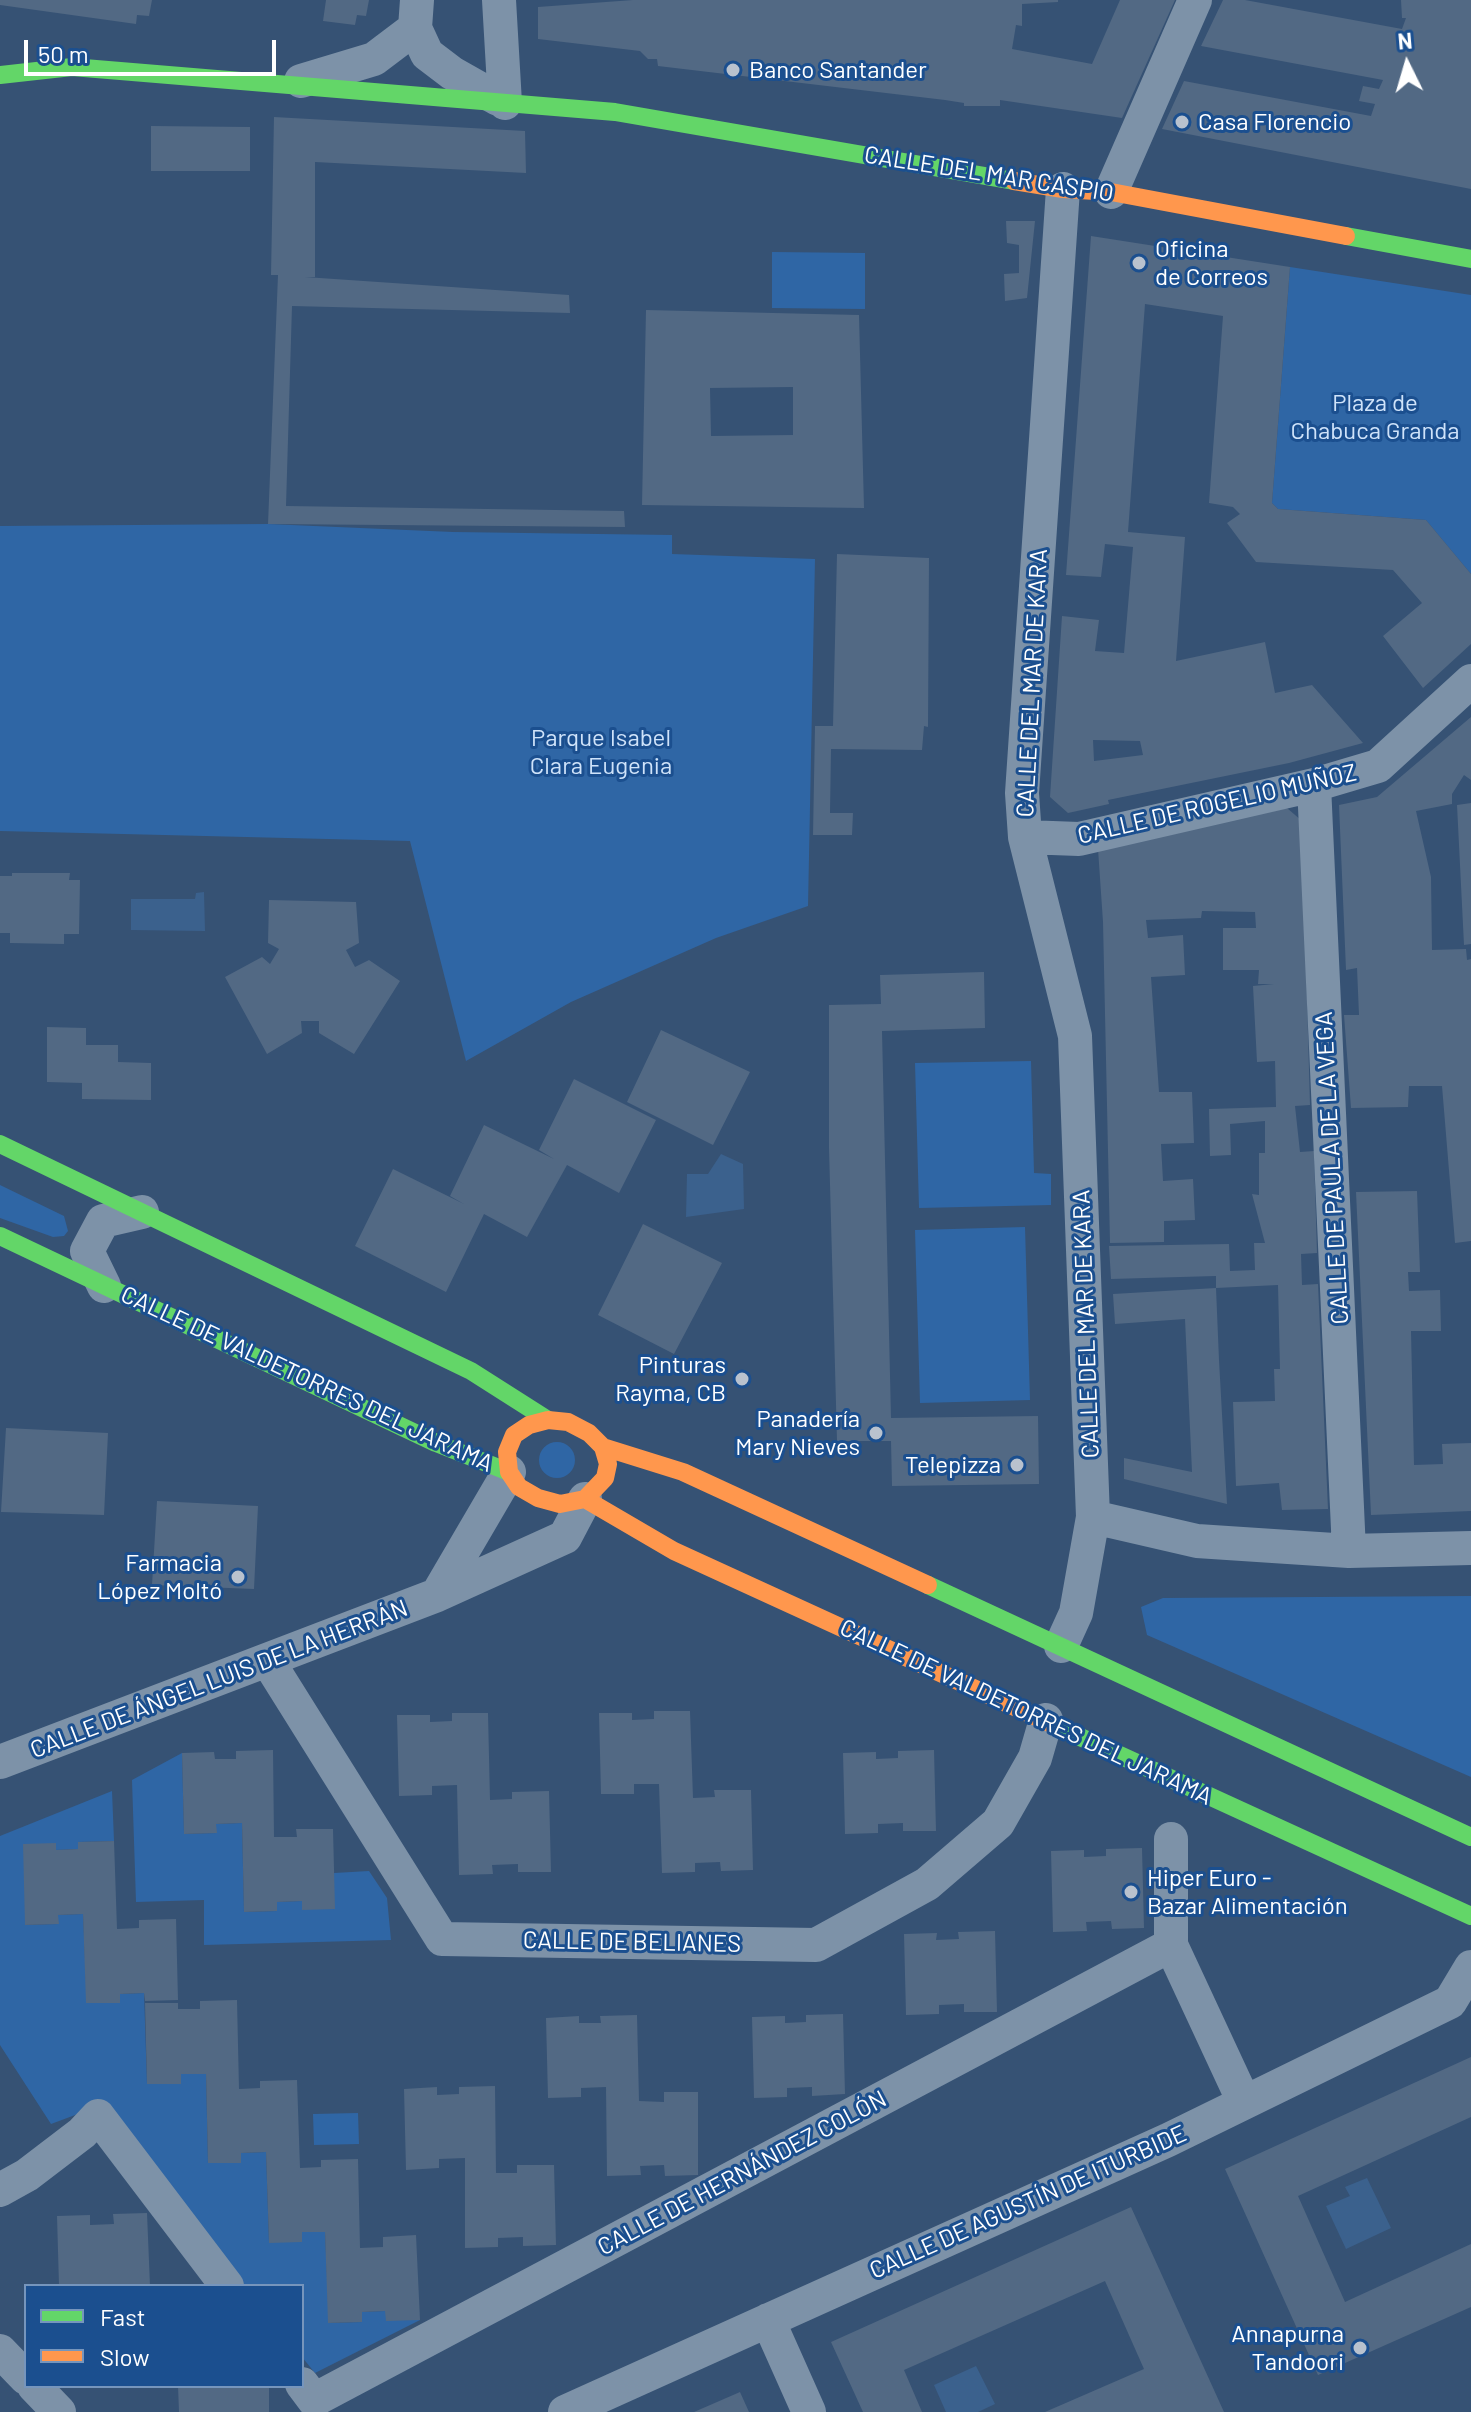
<!DOCTYPE html>
<meta charset="utf-8">
<style>
body{margin:0}
#map{position:relative;width:1471px;height:2412px;overflow:hidden;background:#365274;font-family:Barlow,sans-serif}
canvas{display:block}
.legend{position:absolute;left:24px;top:2284px;width:280px;height:104px;box-sizing:border-box;background:#1b4f8f;border:2px solid #7695bc;margin:0;padding:10px 14px;list-style:none;font-size:24px;color:#fff}
.legend li{display:flex;align-items:center;gap:16px;height:40px}
.legend b{width:40px;border:2px solid #7695bc}
.north{position:absolute;left:1367px;top:24px;width:80px;height:80px;-webkit-text-stroke:6px #1b4f8f;paint-order:stroke;rotate:355deg;font-size:22px;font-weight:700;line-height:32px;text-align:center;color:#fff}
.north::after{content:'';display:block;margin:auto;width:28px;height:36px;background:#fff;clip-path:polygon(50% 0,100% 100%,50% 72%,0 100%)}
.scale{position:absolute;left:24px;top:40px;width:252px;height:36px;box-sizing:border-box;border:4px solid #fff;border-top:0;padding-left:10px;font-size:24px;line-height:28px;white-space:nowrap;color:#fff;-webkit-text-stroke:6px #1b4f8f;paint-order:stroke}
</style>
<div id="map">
<canvas width="1471" height="2412"></canvas>
<ul class="legend">
<li><b style="height:10px;background:#63d668"></b>Fast</li>
<li><b style="height:10px;background:#ff974d"></b>Slow</li>
</ul>
<div class="north">N</div>
<div class="scale">50 m</div>
</div>
<script>
const g = document.querySelector('canvas').getContext('2d');
g.lineJoin = 'round';
function fill(path, color) {
  g.fillStyle = color;
  g.fill(path, 'evenodd');
}
function poly(rows) {
  const path = new Path2D();
  for (const r of rows) {
    if (r.length === 3) {
      path.moveTo(r[0] + r[2], r[1]);
      path.arc(r[0], r[1], r[2], 0, 2 * Math.PI);
      continue;
    }
    path.moveTo(r[0], r[1]);
    for (let i = 2; i < r.length; i += 2) path.lineTo(r[i], r[i + 1]);
  }
  return path;
}
function stroke(path, color, width, dash) {
  g.strokeStyle = color;
  g.lineWidth = width;
  g.lineCap = dash ? 'butt' : 'round';
  g.setLineDash(dash || []);
  g.stroke(path);
}
function write(font, color, halo, rows, align = 'center') {
  g.font = font + ' Barlow,sans-serif';
  g.lineWidth = 6;
  g.setLineDash([]);
  g.textBaseline = 'middle';
  g.strokeStyle = halo;
  g.fillStyle = color;
  for (const [text, x, y, turn = 0] of rows) {
    g.save();
    g.translate(x, y);
    g.rotate((+turn || 0) * Math.PI / 180);
    g.textAlign = isNaN(turn) ? turn : align;
    if (halo) g.strokeText(text, 0, 0);
    g.fillText(text, 0, 0);
    g.restore();
  }
}
fill(poly([
 [772,252,865,253,865,309,772,308],
 [1290,267,1471,295,1471,574,1426,520,1278,509,1272,503],
 [268,524,453,532,672,535,672,554,815,559,808,906,716,938,571,1002,466,1061,410,841,0,831,0,526],
 [1031,1061,1034,1173,1051,1174,1051,1205,919,1208,915,1063],
 [0,1185,64,1216,68,1231,64,1236,53,1237,0,1218],
 [1025,1227,1030,1400,920,1403,915,1230],
 [557,1460,18],
 [1471,1596,1471,1777,1147,1635,1141,1607,1163,1598],
 [182,1753,184,1834,216,1833,216,1824,242,1823,244,1912,277,1911,277,1902,302,1901,303,1910,334,1873,369,1871,387,1898,391,1940,204,1945,204,1900,136,1902,132,1780],
 [112,1791,114,1841,78,1842,78,1849,56,1850,56,1843,25,1925,58,1924,58,1915,83,1914,87,2003,119,2003,120,1994,144,1993,147,2084,181,2074,206,2074,208,2163,240,2163,241,2153,266,2152,269,2242,302,2232,325,2232,329,2323,362,2322,362,2312,385,2311,420,2320,315,2373,302,2357,302,2286,245,2286,102,2105,51,2124,0,2045,0,1836],
 [358,2113,359,2144,314,2145,313,2114]
]), '#2f66a5');
fill(poly([
 [204,892,205,931,131,930,131,899,195,899,196,893],
 [721,1154,743,1164,744,1209,686,1217,687,1174,708,1174],
 [1367,2178,1391,2228,1346,2249,1326,2206,1350,2196,1345,2187],
 [976,2366,995,2404,978,2412,946,2412,934,2385]
]), '#3b618d');
fill(poly([
 [0,0,152,0,149,16,137,15,136,24,0,5],
 [326,0,369,0,366,16,357,15,355,25,323,21],
 [633,0,1058,0,1058,2,1022,4,1022,26,1016,25,1012,49,1092,64,1120,0,1175,0,1122,118,1000,100,1000,106,964,106,964,103,945,100,658,66,657,59,648,59,640,51,538,39,538,7],
 [1223,0,1245,0,1402,29,1406,18,1402,18,1401,0,1471,0,1471,189,1162,129,1184,81,1371,116,1375,104,1359,101,1363,86,1379,89,1383,80,1201,46],
 [274,117,525,131,526,173,315,162,315,277,305,277,569,295,570,313,292,306,286,506,624,511,625,527,268,524,278,275,271,275],
 [151,126,250,127,250,171,151,171],
 [1006,221,1035,221,1027,298,1005,301,1004,274,1019,273,1019,245,1007,243],
 [1091,236,1290,267,1272,503,1278,509,1426,520,1471,574,1471,644,1423,688,1383,636,1422,603,1393,570,1256,562,1227,523,1240,514,1233,507,1209,503,1223,316,1145,304,1128,532,1185,537,1176,661,1265,642,1275,693,1312,685,1363,743,1289,763,1108,800,1109,804,1068,813,1050,797,1062,616,1099,620,1095,651,1124,653,1133,547,1105,544,1101,577,1066,575],
 [1093,740,1140,741,1143,755,1094,761],
 [646,310,859,315,864,508,642,505],
 [793,387,793,435,711,436,710,388],
 [837,554,929,558,928,727,924,726,922,750,831,749,830,813,853,813,852,835,813,835,815,726,833,726],
 [1471,717,1471,780,1464,775,1452,794,1452,804,1416,811,1431,877,1432,950,1466,949,1467,960,1471,959,1471,1241,1455,1243,1442,1086,1409,1086,1408,1107,1351,1108,1344,1015,1359,1015,1357,968,1346,970,1339,805,1377,797],
 [1471,803,1471,944,1464,945,1457,805],
 [1287,808,1302,821,1310,1105,1295,1106,1300,1152,1314,1151,1317,1253,1301,1254,1302,1285,1318,1284,1328,1509,1282,1510,1279,1483,1236,1486,1233,1402,1275,1401,1274,1369,1280,1369,1278,1285,1216,1288,1216,1276,1111,1279,1109,1246,1229,1244,1230,1271,1255,1270,1254,1243,1265,1243,1252,1194,1259,1195,1259,1153,1265,1153,1265,1121,1230,1124,1231,1155,1210,1156,1209,1109,1276,1107,1275,1061,1257,1062,1253,986,1274,984,1258,984,1259,970,1223,970,1223,928,1256,928,1255,912,1202,911,1201,918,1146,920,1148,938,1183,935,1185,975,1151,977,1159,1092,1192,1092,1194,1143,1161,1144,1163,1181,1193,1179,1195,1220,1164,1221,1164,1242,1110,1243,1103,922,1098,849],
 [12,873,70,873,69,880,80,880,79,934,64,934,64,944,10,943,10,933,0,933,0,876,12,876],
 [269,900,356,902,359,943,346,950,355,967,369,960,400,981,354,1054,319,1033,319,1021,301,1021,302,1033,267,1054,225,977,262,957,270,964,279,949,268,943],
 [984,972,985,1028,882,1031,891,1418,1038,1416,1039,1484,892,1486,891,1441,837,1441,829,1148,829,1005,881,1004,880,975],
 [47,1027,86,1028,86,1045,118,1045,118,1062,151,1063,151,1100,82,1099,82,1083,47,1082],
 [661,1030,750,1072,713,1145,627,1102],
 [574,1079,656,1120,619,1193,567,1165,527,1237,484,1214,446,1292,355,1246,393,1169,464,1204,450,1196,484,1125,554,1159,539,1150],
 [1417,1191,1420,1272,1408,1272,1409,1291,1440,1290,1441,1331,1411,1331,1414,1465,1443,1464,1442,1444,1471,1443,1471,1511,1371,1515,1356,1192],
 [643,1224,722,1263,674,1354,598,1315],
 [1216,1288,1219,1360,1227,1504,1124,1479,1124,1458,1192,1472,1185,1319,1115,1324,1113,1294],
 [6,1428,108,1433,104,1515,1,1512],
 [157,1501,258,1506,254,1589,152,1585],
 [654,1711,690,1711,693,1798,715,1797,714,1790,751,1790,753,1870,721,1871,720,1862,695,1863,695,1872,662,1873,659,1784,634,1784,634,1794,601,1794,599,1713,632,1713,632,1720,654,1719],
 [452,1713,488,1713,490,1800,512,1799,512,1792,549,1791,551,1872,518,1872,518,1864,492,1865,493,1874,459,1875,457,1785,432,1786,432,1795,399,1796,397,1715,430,1715,430,1722,452,1721],
 [273,1750,274,1837,297,1837,296,1829,333,1829,335,1909,302,1910,302,1901,277,1902,277,1911,244,1912,242,1823,216,1824,217,1833,184,1834,182,1753,214,1752,215,1759,236,1759,236,1751],
 [934,1750,936,1831,903,1831,903,1823,878,1824,878,1833,845,1834,843,1753,876,1752,876,1759,898,1758,898,1751],
 [114,1841,117,1929,139,1928,139,1920,176,1919,178,2000,145,2001,144,1993,120,1994,120,2003,86,2003,83,1914,58,1915,59,1924,25,1925,23,1844,56,1843,56,1850,78,1849,78,1842],
 [1142,1848,1144,1928,1112,1929,1111,1921,1086,1922,1087,1931,1053,1932,1051,1851,1084,1850,1084,1857,1106,1856,1106,1849],
 [995,1931,997,2012,964,2012,964,2004,939,2005,939,2014,906,2015,904,1934,937,1933,936,1940,959,1939,958,1932],
 [237,2000,239,2089,260,2088,260,2081,297,2080,300,2168,321,2167,321,2160,358,2159,360,2248,383,2247,383,2237,416,2235,420,2320,386,2321,385,2311,362,2312,362,2322,328,2323,325,2232,302,2232,302,2242,269,2243,266,2152,241,2153,241,2163,208,2163,206,2074,181,2074,181,2084,147,2084,145,2003,178,2003,178,2009,200,2009,200,2001],
 [843,2014,845,2094,812,2096,812,2087,787,2088,787,2097,754,2098,752,2017,785,2016,785,2023,806,2022,806,2015],
 [637,2015,639,2101,664,2102,664,2092,698,2092,698,2175,665,2176,664,2165,640,2166,641,2175,607,2176,606,2087,581,2088,581,2097,548,2098,546,2018,579,2016,579,2023,601,2023,600,2016],
 [1471,2057,1471,2117,1298,2196,1345,2302,1471,2244,1471,2307,1318,2375,1225,2169],
 [495,2086,496,2173,517,2173,517,2165,554,2165,556,2245,523,2246,523,2237,498,2238,498,2247,465,2248,465,2158,439,2159,439,2168,406,2170,404,2089,437,2087,437,2095,459,2094,459,2087],
 [1131,2207,1224,2412,1045,2412,1144,2369,1105,2281,904,2370,922,2412,863,2412,831,2342],
 [147,2213,150,2286,59,2286,57,2216,90,2215,90,2225,114,2224,113,2214],
 [178,2386,269,2386,269,2412,179,2412],
 [740,2392,749,2412,694,2412]
]), '#526984');
stroke(poly([
 [417,0,415,28,427,54,452,73,498,99],
 [499,0,505,103],
 [301,81,374,59,415,28],
 [1111,192,1195,0],
 [1314,785,1349,1551],
 [1025,837,1079,839,1314,785,1378,766,1471,681],
 [104,1286,87,1251,103,1221,142,1212],
 [1093,1517,1197,1541,1349,1551,1471,1548],
 [437,1595,509,1472],
 [1061,1646,1076,1613,1093,1517,1075,1036,1025,837,1022,793,1063,189],
 [268,1661,442,1939,816,1945,927,1884,998,1823,1035,1758,1046,1720],
 [0,1762,437,1595,565,1537,585,1499],
 [1171,1945,1244,2102],
 [0,2190,27,2175,82,2133,98,2116,227,2286],
 [768,2320,809,2412],
 [0,2351,26,2378],
 [302,2384,314,2400,1171,1945,1171,1839],
 [34,2386,59,2412],
 [565,2412,1168,2140,1450,2002,1471,1967]
]), '#7d92a8', 34);
stroke(poly([
 [0,75,72,67,615,112,1014,181],
 [1346,236,1471,259],
 [0,1144,471,1371,548,1420],
 [0,1236,436,1443,509,1472],
 [928,1585,1471,1837],
 [1054,1725,1471,1916]
]), '#63d668', 18);
stroke(poly([
 [1014,181,1063,189,1111,192,1346,236],
 [548,1420,568,1422,589,1433,603,1447,608,1464,605,1478,585,1499,560,1504,538,1498,519,1487,509,1472,507,1452,514,1435,529,1425,548,1420],
 [603,1447,683,1472,928,1585],
 [585,1499,674,1551,1054,1725]
]), '#ff974d', 18);
for (const [x, y, r, color] of [
 [733,70,8,"#b9c2ce"],
 [1182,122,8,"#b9c2ce"],
 [1139,263,8,"#b9c2ce"],
 [742,1379,8,"#b9c2ce"],
 [876,1433,8,"#b9c2ce"],
 [1017,1465,8,"#b9c2ce"],
 [238,1577,8,"#b9c2ce"],
 [1131,1892,8,"#b9c2ce"],
 [1360,2348,8,"#b9c2ce"]
]) {
  const dot = new Path2D();
  dot.arc(x, y, r, 0, 2 * Math.PI);
  g.fillStyle = color;
  g.fill(dot);
  stroke(dot, '#1b4f8f', 3);
}
write('24px', '#fff', '#1b4f8f', [
 ["Banco Santander",749,70,"left"],
 ["Casa Florencio",1198,122,"left"],
 ["Oficina",1155,249,"left"],
 ["de Correos",1155,277,"left"],
 ["Pinturas",726,1365],
 ["Rayma, CB",726,1393],
 ["Panadería",860,1419],
 ["Mary Nieves",860,1447],
 ["Telepizza",1001,1465],
 ["Farmacia",222,1563],
 ["López Moltó",222,1591],
 ["Hiper Euro -",1147,1878,"left"],
 ["Bazar Alimentación",1147,1906,"left"],
 ["Annapurna",1344,2334],
 ["Tandoori",1344,2362]
], 'right');
write('24px', '#fff', '#1b4f8f', [
 ["CALLE DEL MAR CASPIO",989,174,9],
 ["CALLE DEL MAR DE KARA",1032,683,-87],
 ["CALLE DE ROGELIO MUÑOZ",1217,804,-13],
 ["CALLE DE PAULA DE LA VEGA",1332,1168,-93],
 ["CALLE DEL MAR DE KARA",1086,1324,-92],
 ["CALLE DE VALDETORRES DEL JARAMA",307,1379,25],
 ["CALLE DE ÁNGEL LUIS DE LA HERRÁN",219,1679,-21],
 ["CALLE DE VALDETORRES DEL JARAMA",1026,1712,25],
 ["CALLE DE BELIANES",632,1942,1],
 ["CALLE DE HERNÁNDEZ COLÓN",742,2173,-28],
 ["CALLE DE AGUSTÍN DE ITURBIDE",1028,2202,-24]
]);
write('24px', '#cfe3fa', '#1b4f8f', [
 ["Plaza de",1375,403],
 ["Chabuca Granda",1375,431],
 ["Parque Isabel",601,738],
 ["Clara Eugenia",601,766]
]);
</script>
